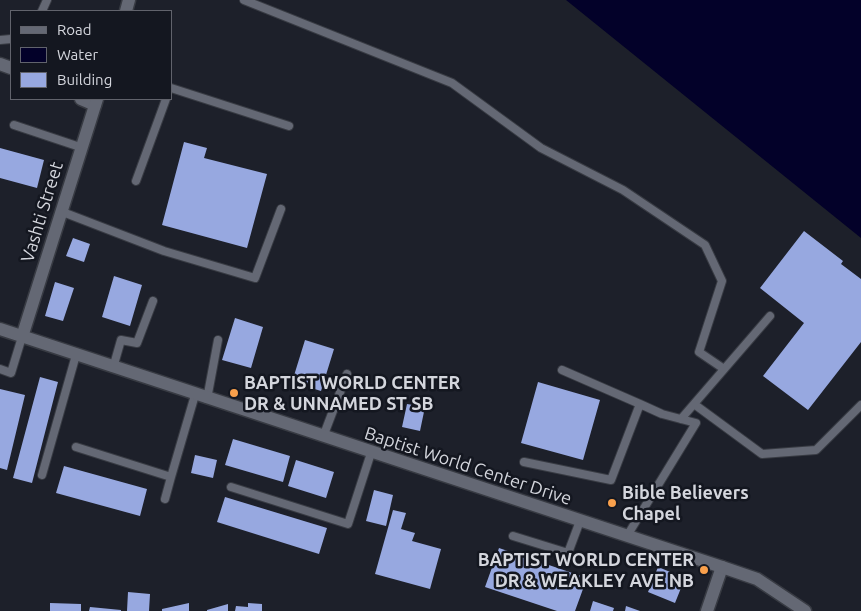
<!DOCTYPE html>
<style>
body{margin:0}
#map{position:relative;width:861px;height:611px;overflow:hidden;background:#1d202a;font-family:Ubuntu,sans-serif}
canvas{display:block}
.legend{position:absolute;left:10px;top:10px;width:162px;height:90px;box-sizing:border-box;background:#141720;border:1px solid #61636c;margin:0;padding:6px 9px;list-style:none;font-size:15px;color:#d4d6dd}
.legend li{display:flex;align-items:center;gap:10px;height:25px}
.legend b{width:25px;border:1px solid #61636c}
</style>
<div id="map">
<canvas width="861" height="611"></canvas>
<ul class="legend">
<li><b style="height:6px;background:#646874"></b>Road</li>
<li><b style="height:14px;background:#030129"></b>Water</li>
<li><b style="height:14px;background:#97a8e0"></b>Building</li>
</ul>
</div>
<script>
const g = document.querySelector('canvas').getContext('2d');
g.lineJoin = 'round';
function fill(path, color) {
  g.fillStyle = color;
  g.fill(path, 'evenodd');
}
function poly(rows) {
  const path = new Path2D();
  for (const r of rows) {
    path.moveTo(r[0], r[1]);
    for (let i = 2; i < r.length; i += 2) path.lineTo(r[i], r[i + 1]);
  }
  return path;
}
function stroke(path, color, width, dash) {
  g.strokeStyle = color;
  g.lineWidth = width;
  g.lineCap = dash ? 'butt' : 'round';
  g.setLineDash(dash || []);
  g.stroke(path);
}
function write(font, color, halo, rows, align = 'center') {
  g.font = font + ' Ubuntu,sans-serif';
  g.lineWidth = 5;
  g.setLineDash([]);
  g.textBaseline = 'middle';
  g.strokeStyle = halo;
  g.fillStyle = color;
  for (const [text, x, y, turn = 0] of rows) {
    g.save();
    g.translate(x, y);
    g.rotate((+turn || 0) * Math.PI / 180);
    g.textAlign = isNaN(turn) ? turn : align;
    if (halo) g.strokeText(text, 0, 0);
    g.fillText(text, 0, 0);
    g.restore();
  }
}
fill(poly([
 [566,0,861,0,861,238]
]), '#030129');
fill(poly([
 [184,142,207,148,204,158,267,174,247,248,162,225],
 [0,148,44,160,37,188,0,178],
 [804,231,843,261,841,264,861,279,861,342,808,410,763,376,804,323,760,288],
 [73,238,90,244,84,262,66,256],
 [114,276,142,285,130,326,102,317],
 [55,282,74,288,63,321,45,316],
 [235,318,263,327,251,368,222,360],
 [305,340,334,349,321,391,292,382],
 [40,377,58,382,32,483,13,478],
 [538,382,600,400,583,460,521,443],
 [0,389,25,395,7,470,0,468],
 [407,404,425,407,420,431,402,427],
 [233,439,290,456,283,482,225,465],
 [195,455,217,460,213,478,191,473],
 [296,460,334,472,326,498,288,486],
 [64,466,147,489,140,516,56,493],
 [374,490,393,495,386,526,366,521],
 [225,497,327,528,319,554,217,522],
 [393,510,406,513,401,529,415,533,412,541,441,549,430,589,375,574],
 [499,548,587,578,575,611,557,611,485,587],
 [658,567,685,578,675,603,648,592],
 [128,592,150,594,149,611,127,611],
 [593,601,614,608,613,611,590,611],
 [50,603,81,604,81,611,50,611],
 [189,603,189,611,162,611,162,609],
 [248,603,262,604,262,611,235,611,236,606,248,607],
 [228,604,228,611,207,611,207,610],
 [626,606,640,611,625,611],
 [90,607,121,610,121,611,89,611]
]), '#97a8e0');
const lane = poly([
 [244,0,452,83,541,148,623,190,705,245,722,281,699,352,724,369],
 [42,11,47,0],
 [0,40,11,39],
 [171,88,289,126],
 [14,125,80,147],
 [136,181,166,99],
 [60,211,164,251,255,278,281,209],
 [113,368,121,340,137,343,153,301],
 [0,369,11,373,22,337],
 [562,370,640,404],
 [207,399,218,340],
 [694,404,762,454,816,450,861,405],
 [681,419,770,316],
 [323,437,347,374],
 [76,447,171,477,195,395],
 [524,462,611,480,640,404,662,414,696,423,627,536],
 [42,475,76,355],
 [231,487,348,524,371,453],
 [165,499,171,477],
 [513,536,568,553,580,521]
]);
const street = poly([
 [0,64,11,68],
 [81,99,95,105],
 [707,611,722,567]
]);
const secondary = poly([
 [126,11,129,0],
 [0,329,722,567,757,579,805,611],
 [22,337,97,99]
]);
stroke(lane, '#383b43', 10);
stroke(street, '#383b43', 15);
stroke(secondary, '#383b43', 15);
stroke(lane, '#646874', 8);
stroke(street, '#646874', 12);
stroke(secondary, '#646874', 12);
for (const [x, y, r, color] of [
 [234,393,5,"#f9a04c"],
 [612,503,5,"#f9a04c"],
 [704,570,5,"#f9a04c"]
]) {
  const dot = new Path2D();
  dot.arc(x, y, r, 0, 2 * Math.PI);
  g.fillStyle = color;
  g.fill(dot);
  stroke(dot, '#141720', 2);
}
write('18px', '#d4d6dd', '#141720', [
 ["Vashti Street",42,212,-73],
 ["Baptist World Center Drive",468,466,18]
]);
write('bold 18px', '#d4d6dd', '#141720', [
 ["BAPTIST WORLD CENTER",244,383],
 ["DR & UNNAMED ST SB",244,404],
 ["Bible Believers",622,493],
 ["Chapel",622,514],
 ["BAPTIST WORLD CENTER",694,560,"right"],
 ["DR & WEAKLEY AVE NB",694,581,"right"]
], 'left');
</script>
